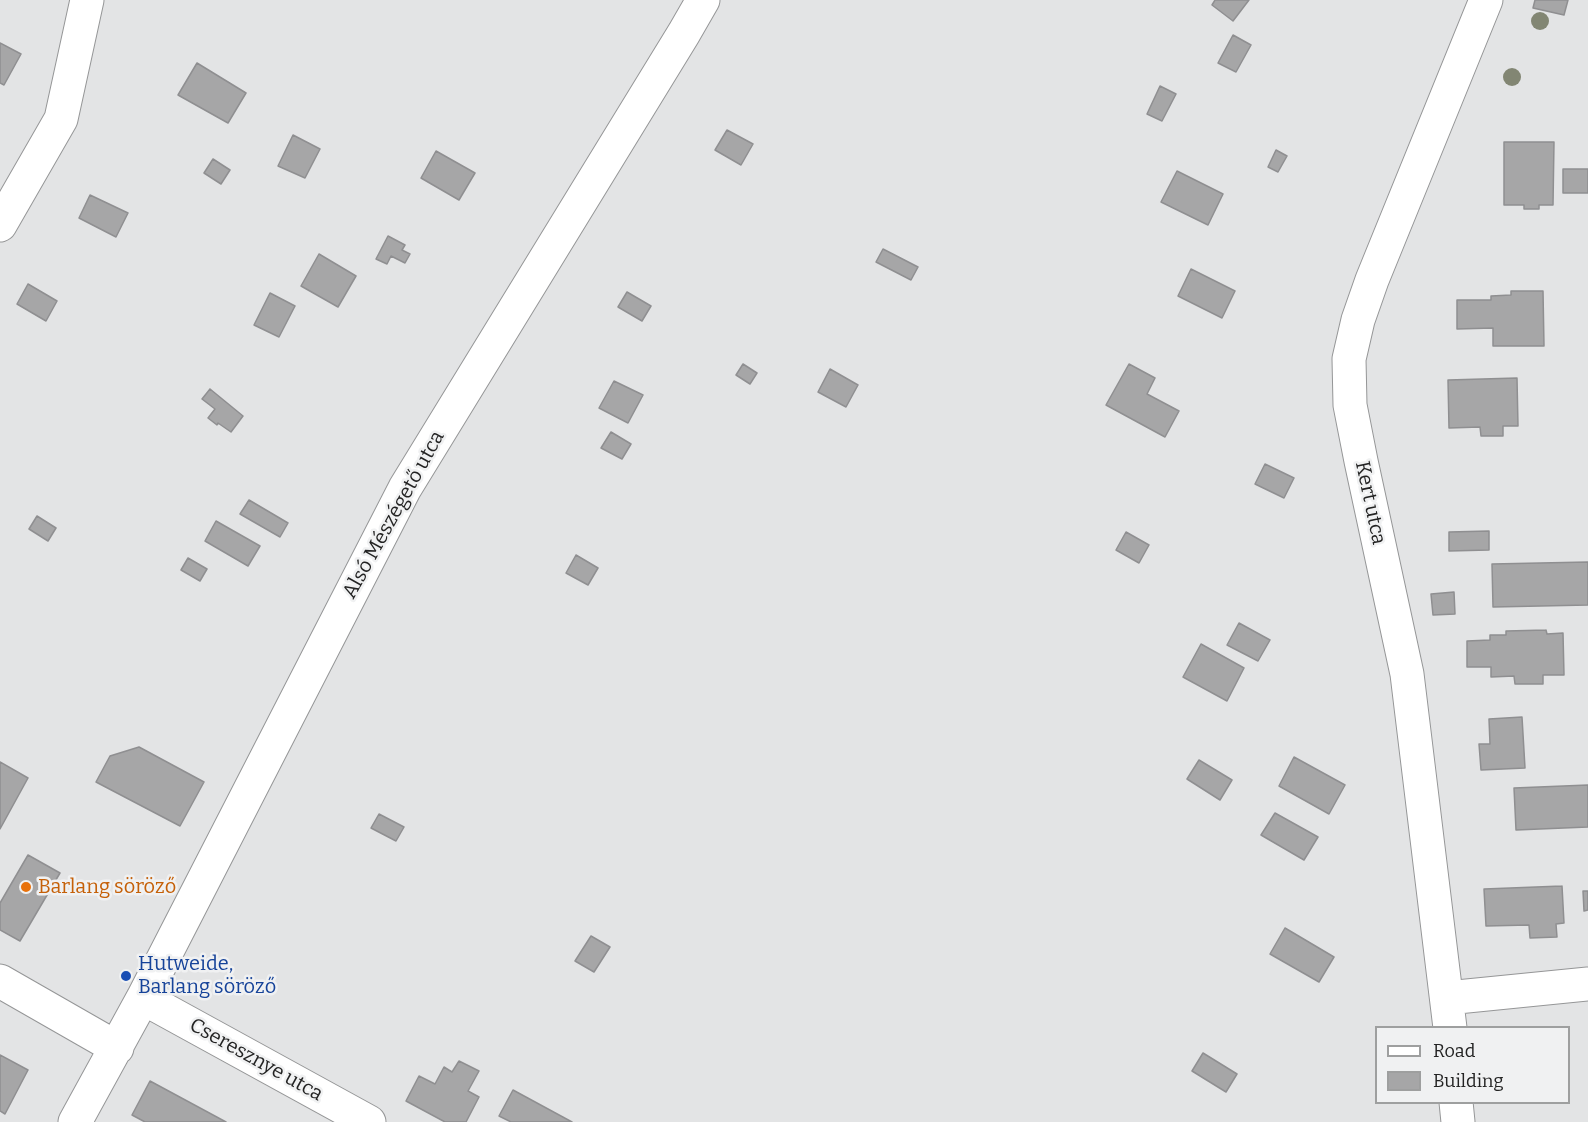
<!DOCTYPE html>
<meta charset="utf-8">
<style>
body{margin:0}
#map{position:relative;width:1588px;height:1122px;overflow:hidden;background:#e3e4e5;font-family:Bitter,serif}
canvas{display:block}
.legend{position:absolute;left:1375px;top:1026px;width:195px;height:78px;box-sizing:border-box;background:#f0f1f2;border:2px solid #9e9f9f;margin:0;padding:8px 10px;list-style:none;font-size:18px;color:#232323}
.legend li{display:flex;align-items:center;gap:12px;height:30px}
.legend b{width:30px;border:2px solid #9e9f9f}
</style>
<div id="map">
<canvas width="1588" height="1122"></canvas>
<ul class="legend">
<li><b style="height:8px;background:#fff"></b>Road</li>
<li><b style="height:16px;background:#a6a6a7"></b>Building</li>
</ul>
</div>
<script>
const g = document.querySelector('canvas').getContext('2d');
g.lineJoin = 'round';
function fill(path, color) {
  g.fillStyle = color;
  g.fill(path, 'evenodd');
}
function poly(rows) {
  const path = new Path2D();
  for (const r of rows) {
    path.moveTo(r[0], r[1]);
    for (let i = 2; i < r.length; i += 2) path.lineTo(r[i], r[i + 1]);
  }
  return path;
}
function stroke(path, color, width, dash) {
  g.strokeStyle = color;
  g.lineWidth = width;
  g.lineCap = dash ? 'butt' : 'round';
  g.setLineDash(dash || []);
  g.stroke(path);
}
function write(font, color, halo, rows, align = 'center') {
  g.font = font + ' Bitter,serif';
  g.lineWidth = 5;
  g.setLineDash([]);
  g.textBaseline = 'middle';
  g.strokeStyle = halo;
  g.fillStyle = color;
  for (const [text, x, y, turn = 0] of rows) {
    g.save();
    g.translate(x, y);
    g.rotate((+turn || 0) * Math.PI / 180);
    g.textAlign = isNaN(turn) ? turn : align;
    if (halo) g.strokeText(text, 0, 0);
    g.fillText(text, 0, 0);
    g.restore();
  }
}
const building = poly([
 [1215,0,1249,0,1233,21,1212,5,1215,0],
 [1535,0,1568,0,1564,15,1533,8,1535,0],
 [1233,35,1251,45,1236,72,1218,63,1233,35],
 [0,43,21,54,4,85,0,83,0,43],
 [197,63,246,93,228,123,178,95,197,63],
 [1160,86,1176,94,1162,121,1147,114,1160,86],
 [727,130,753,144,741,165,715,150,727,130],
 [293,135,320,149,305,178,278,166,293,135],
 [1504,142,1554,142,1553,205,1539,205,1539,209,1524,209,1524,205,1504,205,1504,142],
 [1276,150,1287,156,1278,172,1268,167,1276,150],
 [436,151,475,173,459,200,421,178,436,151],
 [213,159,230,170,221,184,204,173,213,159],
 [1563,169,1588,169,1588,193,1563,193,1563,169],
 [1177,171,1223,194,1208,225,1161,202,1177,171],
 [90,195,128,213,116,237,79,218,90,195],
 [388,236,405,245,402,250,410,254,405,263,391,256,387,264,376,259,388,236],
 [883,249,918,267,911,280,876,262,883,249],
 [319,254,356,276,338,307,301,286,319,254],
 [1191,269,1235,291,1222,318,1178,296,1191,269],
 [28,284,57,301,46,321,17,304,28,284],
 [1511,291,1543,291,1544,346,1493,346,1493,328,1457,329,1457,300,1491,300,1491,296,1511,295,1511,291],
 [627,292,651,306,642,321,618,307,627,292],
 [270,293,295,306,279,337,254,325,270,293],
 [743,364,757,373,750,384,736,375,743,364],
 [1129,364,1155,378,1147,394,1179,411,1165,437,1106,405,1129,364],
 [830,369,858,385,846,407,818,392,830,369],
 [1517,378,1518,426,1503,426,1503,436,1481,436,1480,427,1449,428,1448,380,1517,378],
 [614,381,643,395,628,423,599,408,614,381],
 [210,389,243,416,231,432,218,423,217,425,208,418,215,409,202,399,210,389],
 [611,432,631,444,622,459,601,448,611,432],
 [1265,464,1294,478,1284,498,1255,484,1265,464],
 [249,500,288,523,280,537,240,514,249,500],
 [37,516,56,528,48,541,29,529,37,516],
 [216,521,260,546,248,566,205,541,216,521],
 [1489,531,1489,550,1449,551,1449,532,1489,531],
 [1126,532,1149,545,1139,563,1116,550,1126,532],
 [576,555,598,568,588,585,566,573,576,555],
 [188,558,207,569,200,581,181,570,188,558],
 [1588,562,1588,605,1493,607,1492,564,1588,562],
 [1454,592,1455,614,1433,615,1431,594,1454,592],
 [1239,623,1270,640,1258,661,1227,645,1239,623],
 [1546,630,1547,634,1563,633,1564,675,1543,675,1543,684,1515,684,1514,676,1491,677,1491,667,1467,667,1467,641,1490,640,1490,635,1506,635,1506,631,1546,630],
 [1201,644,1244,668,1227,701,1183,677,1201,644],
 [1522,717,1525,768,1481,770,1479,744,1490,744,1489,719,1522,717],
 [139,747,204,782,180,826,96,782,110,756,139,747],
 [1294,757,1345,785,1329,814,1279,786,1294,757],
 [1199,760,1232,780,1220,800,1187,779,1199,760],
 [0,762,28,778,0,829,0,762],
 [1588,785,1588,827,1516,830,1514,788,1588,785],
 [1275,813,1318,837,1304,860,1261,835,1275,813],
 [379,814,404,827,396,841,371,828,379,814],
 [28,855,60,873,20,941,0,930,0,903,28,855],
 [1562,886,1564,923,1556,924,1557,937,1530,938,1529,925,1486,926,1484,889,1562,886],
 [1583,891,1588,891,1588,910,1584,911,1583,891],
 [1285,928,1334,957,1319,982,1270,954,1285,928],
 [591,936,610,947,594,972,575,961,591,936],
 [1203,1053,1237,1074,1226,1092,1192,1071,1203,1053],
 [0,1055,28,1070,5,1114,0,1111,0,1055],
 [459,1061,479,1071,468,1091,479,1097,466,1122,445,1122,406,1101,419,1076,435,1084,444,1067,452,1072,459,1061],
 [150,1081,226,1122,145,1122,132,1115,150,1081],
 [513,1090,572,1122,511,1122,499,1116,513,1090]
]);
fill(building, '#a6a6a7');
stroke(building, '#8f8f91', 1.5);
const minor = poly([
 [0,225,61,119,87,0],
 [0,981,117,1048],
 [143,998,369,1122],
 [1447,998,1588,984],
 [1450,1028,1407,674,1361,461,1350,405,1349,359,1358,320,1372,280,1486,0],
 [1456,1102,1458,1122],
 [75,1122,143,998,405,488,684,33,703,0]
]);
stroke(minor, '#959697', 35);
stroke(minor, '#fff', 33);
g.fillStyle = '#828673';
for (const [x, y] of [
 [1540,21],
 [1512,77]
]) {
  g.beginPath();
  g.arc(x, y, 9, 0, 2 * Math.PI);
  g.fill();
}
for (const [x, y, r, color] of [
 [26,887,6,"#e8710a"],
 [126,976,6,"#1a4fb4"]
]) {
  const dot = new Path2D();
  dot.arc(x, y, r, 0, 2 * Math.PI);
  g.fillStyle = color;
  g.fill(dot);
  stroke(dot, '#f0f1f2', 2);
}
write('20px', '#232323', '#f0f1f2', [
 ["Kert utca",1370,503,78],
 ["Alsó Mészégető utca",394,515,-61],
 ["Cseresznye utca",256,1060,29]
]);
write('20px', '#c56008', '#f0f1f2', [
 ["Barlang söröző",38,887]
], 'left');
write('20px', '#164399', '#f0f1f2', [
 ["Hutweide,",138,964],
 ["Barlang söröző",138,987]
], 'left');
</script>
